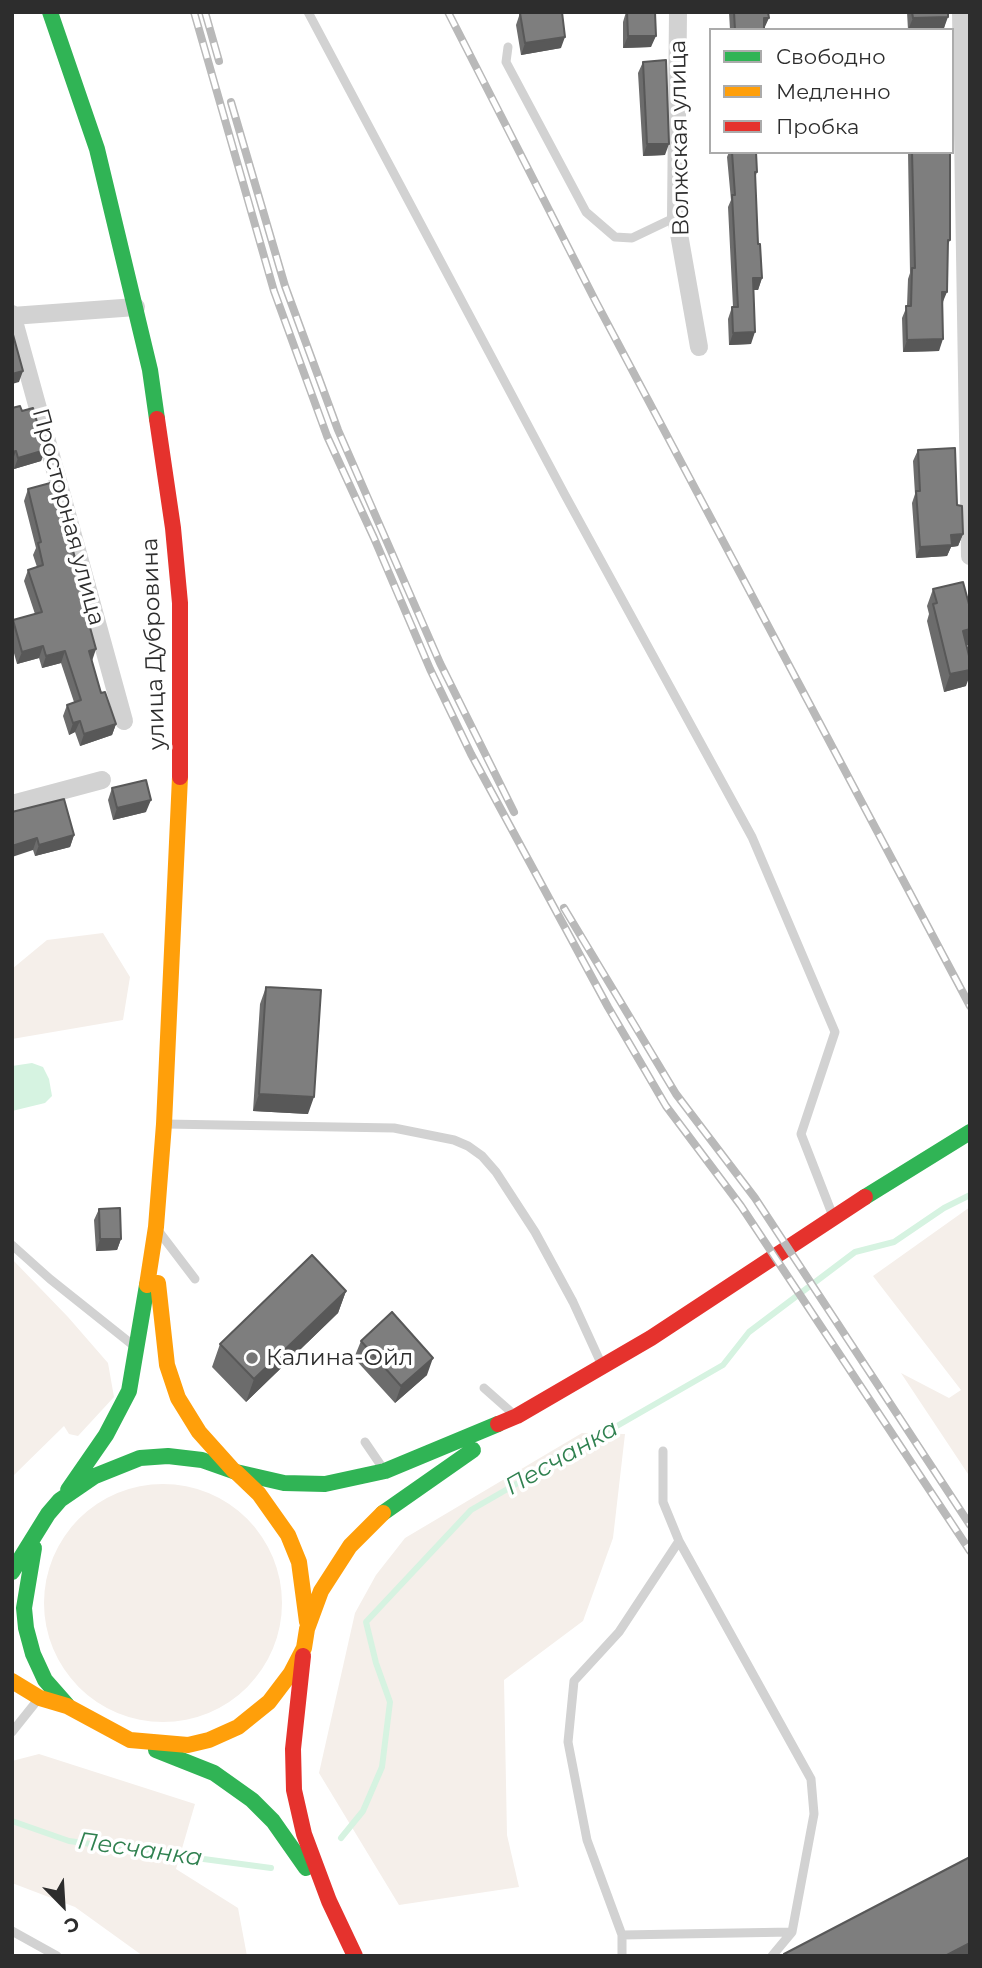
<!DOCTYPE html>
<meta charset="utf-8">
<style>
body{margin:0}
#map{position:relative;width:982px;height:1968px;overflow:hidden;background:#fff;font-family:Montserrat,sans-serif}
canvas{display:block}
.frame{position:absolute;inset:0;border:14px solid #2d2d2d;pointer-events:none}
.legend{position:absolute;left:709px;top:28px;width:245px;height:126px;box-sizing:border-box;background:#fff;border:2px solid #ababab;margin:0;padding:9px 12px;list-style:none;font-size:21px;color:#2d2d2d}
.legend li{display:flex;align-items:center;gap:14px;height:35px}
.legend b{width:35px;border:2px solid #ababab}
.north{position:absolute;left:28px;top:1870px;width:70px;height:70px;-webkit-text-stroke:5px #fff;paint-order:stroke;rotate:156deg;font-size:19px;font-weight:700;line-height:28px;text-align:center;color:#2d2d2d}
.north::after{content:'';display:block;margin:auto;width:24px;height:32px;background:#2d2d2d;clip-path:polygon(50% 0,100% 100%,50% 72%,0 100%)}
</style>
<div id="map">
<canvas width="982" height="1968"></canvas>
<div class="frame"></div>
<ul class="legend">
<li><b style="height:9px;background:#30b455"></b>Свободно</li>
<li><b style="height:9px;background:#ff9f0a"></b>Медленно</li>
<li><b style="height:9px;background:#e5322d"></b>Пробка</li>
</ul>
<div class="north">С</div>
</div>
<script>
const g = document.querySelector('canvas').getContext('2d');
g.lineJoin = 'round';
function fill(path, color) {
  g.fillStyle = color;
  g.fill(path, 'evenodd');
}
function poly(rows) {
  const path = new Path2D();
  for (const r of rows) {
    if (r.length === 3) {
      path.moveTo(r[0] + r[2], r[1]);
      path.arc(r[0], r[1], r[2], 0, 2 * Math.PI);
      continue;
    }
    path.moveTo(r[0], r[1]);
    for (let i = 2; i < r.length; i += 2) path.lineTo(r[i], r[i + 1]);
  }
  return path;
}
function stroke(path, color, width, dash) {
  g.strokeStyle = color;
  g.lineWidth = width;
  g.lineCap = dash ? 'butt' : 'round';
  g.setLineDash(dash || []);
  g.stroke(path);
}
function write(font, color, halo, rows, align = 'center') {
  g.font = font + ' Montserrat,sans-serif';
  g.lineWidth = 7;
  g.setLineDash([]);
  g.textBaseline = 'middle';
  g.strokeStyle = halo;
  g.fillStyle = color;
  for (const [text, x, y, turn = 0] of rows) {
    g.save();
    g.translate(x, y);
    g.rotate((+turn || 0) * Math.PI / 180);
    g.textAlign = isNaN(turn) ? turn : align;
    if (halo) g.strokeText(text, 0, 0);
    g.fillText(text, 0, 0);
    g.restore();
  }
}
fill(poly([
 [103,933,130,977,123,1020,12,1039,12,969,47,940],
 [970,1207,970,1477,901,1373,949,1398,961,1390,873,1276],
 [12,1259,68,1317,108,1363,114,1397,78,1436,69,1434,64,1426,12,1477],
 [582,1433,625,1434,613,1538,583,1621,504,1680,507,1835,519,1887,399,1905,319,1773,355,1613,376,1575,405,1538],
 [163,1603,119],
 [39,1754,195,1804,176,1869,238,1908,247,1956,143,1956,75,1907,12,1883,12,1761]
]), '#f5efea');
fill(poly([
 [32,1063,43,1067,49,1079,52,1096,45,1103,12,1111,12,1066]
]), '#d6f3e1');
stroke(poly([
 [12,1821,69,1841,271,1868],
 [341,1838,363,1811,382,1767,390,1702,376,1663,366,1622,471,1510,723,1365,749,1332,855,1252,894,1242,944,1208,970,1195]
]), '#d6f3e1', 6);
stroke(poly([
 [308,12,565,495,752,837,835,1032,801,1134,831,1211],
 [508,47,506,62,586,212,615,237,632,238,676,217],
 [165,1124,394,1128,454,1140,468,1146,482,1156,496,1172,535,1232,573,1302,600,1361],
 [160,1233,195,1279],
 [12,1245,50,1279,134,1346],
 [484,1388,510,1411],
 [365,1442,380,1464],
 [663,1451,663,1502,679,1541,811,1779,814,1814,792,1932,772,1956],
 [12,1732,36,1702],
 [12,1931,57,1956],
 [622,1935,792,1932],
 [622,1956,622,1935,587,1840,568,1742,574,1681,619,1632,679,1541]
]), '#d2d2d2', 9);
stroke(poly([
 [678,12,676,217,699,347],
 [961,12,970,556],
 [12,314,124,721],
 [12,316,136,307],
 [12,804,102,780]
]), '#d2d2d2', 18);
stroke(poly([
 [50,12,97,149,150,370,157,419],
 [865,1197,970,1132],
 [68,1490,106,1435,129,1391,147,1285],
 [383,1513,473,1450],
 [34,1548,24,1608,26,1628,33,1654,45,1680,67,1705],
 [12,1572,48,1514,60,1500,95,1476,140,1458,168,1456,202,1460,236,1472,284,1483,325,1484,385,1471,498,1424],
 [156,1750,214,1773,252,1800,273,1821,306,1868]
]), '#30b455', 16);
stroke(poly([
 [158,1283,167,1365,178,1398,199,1432,234,1471],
 [147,1285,156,1227,164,1124,180,777],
 [236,1472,259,1494,288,1535,299,1562,307,1622],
 [12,1681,40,1698,67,1706,130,1740,188,1745,209,1740,238,1727,269,1702,291,1673,304,1648,307,1629,321,1591,350,1546,383,1513]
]), '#ff9f0a', 16);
stroke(poly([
 [157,419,173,528,180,603,180,777],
 [498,1424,517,1416,651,1338,865,1197],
 [303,1656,293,1749,294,1790,304,1834,329,1901,355,1956]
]), '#e5322d', 16);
const rail = poly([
 [194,12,274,291,327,436,374,538,430,669,471,754,608,1007,666,1106,741,1206,970,1551],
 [205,12,219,61],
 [448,12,596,302,970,1006],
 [231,102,285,286,338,430,440,663,514,812],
 [564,908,676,1094,755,1198,970,1525]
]);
stroke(rail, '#b9b9b9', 8);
stroke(rail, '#fff', 5, [16]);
fill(poly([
 [626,12,655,12,651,47,623,48,623,22],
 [729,12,768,12,764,30,730,30],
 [907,12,948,12,944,28,908,30],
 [520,13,561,48,521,55,516,25],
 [643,62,665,155,643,156,638,73],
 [729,152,756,152,757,172,755,178,758,244,762,278,758,290,753,290,751,344,729,345,728,319,732,307,733,307,728,207,731,200,727,157],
 [908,152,950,152,950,240,948,245,939,351,903,352,902,318,907,306,908,279,910,273],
 [12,408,22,411,45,450,41,461,14,469,12,463],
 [918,450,957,505,963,534,958,546,951,547,947,556,916,558,912,503,915,494,913,461],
 [28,489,82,600,92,661,101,693,116,724,112,735,80,746,75,732,69,735,63,716,67,705,74,702,61,663,42,668,39,658,17,664,12,646,12,621,35,614,24,581,28,570,37,567,33,555,36,548,24,501],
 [933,589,968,645,966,646,966,686,944,692,927,621,929,614,927,606],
 [112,788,146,812,113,820,108,800],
 [12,812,74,835,70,847,35,856,33,850],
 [266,987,308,1114,253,1111,260,1004],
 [99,1209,121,1239,117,1250,96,1251,94,1220],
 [346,1291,338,1313,246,1402,212,1367,220,1344],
 [361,1341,427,1375,395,1403,354,1358]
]), '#6c6c6c');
fill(poly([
 [948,17,944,28,908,30,913,18],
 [764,18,769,18,764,29],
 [628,36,656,36,651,47,623,48],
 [565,37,561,48,521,55,525,43],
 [647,144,669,144,665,155,643,156],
 [753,278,762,278,758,290,749,290],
 [942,292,947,292,942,304],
 [755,332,751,344,729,345,733,333],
 [943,339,939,351,903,352,907,340],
 [23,371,19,382,12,384,12,374],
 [45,450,41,461,14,469,18,458],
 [16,451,12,462,12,452],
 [963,534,958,546,951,547,947,556,916,558,920,547,951,535],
 [970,629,970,642,968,645,956,648,963,631],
 [43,646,39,658,17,664,22,652],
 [96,649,92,661,89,651],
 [65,651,61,663,42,668,46,656],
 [970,670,970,675,966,686,944,692,950,674],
 [80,721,75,732,69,735,73,723],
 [116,724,112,735,80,746,84,734],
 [151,800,146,812,113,820,117,808],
 [74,835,70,847,35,856,39,845],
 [37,838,33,850,12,857,12,846],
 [259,1094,314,1097,308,1114,253,1111],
 [100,1239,121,1239,117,1250,96,1251],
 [346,1291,338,1313,246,1402,254,1379],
 [433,1358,427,1375,395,1403,401,1386],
 [970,1943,970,1956,945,1956]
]), '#585858');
const building = poly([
 [528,12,562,12,565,37,525,43,520,13,528,12],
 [627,12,655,12,656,36,628,36,627,12],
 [734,12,768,12,769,18,764,18,764,30,735,30,734,12],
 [912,12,948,12,948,17,913,18,912,12],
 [666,60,669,144,647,144,643,62,666,60],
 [732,152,756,152,757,172,755,172,758,244,760,244,762,278,753,278,755,332,733,333,732,307,738,307,732,195,735,195,732,152],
 [912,152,950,152,950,240,948,240,947,292,942,292,943,339,907,340,906,306,911,306,912,268,915,268,912,152],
 [12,331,23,371,12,374,12,331],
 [20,406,22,411,33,408,45,450,18,458,16,451,12,452,12,408,20,406],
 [955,448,957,505,962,506,963,534,951,535,952,545,920,547,916,491,920,491,918,450,955,448],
 [54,482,85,594,81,595,96,649,89,651,101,693,105,692,116,724,84,734,80,721,73,723,67,705,81,700,65,651,46,656,43,646,22,652,13,620,42,612,28,570,43,565,38,543,41,542,28,489,54,482],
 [963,582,970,608,970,629,963,631,970,660,970,670,950,674,933,604,937,603,933,589,963,582],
 [146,780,151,800,117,808,112,788,146,780],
 [64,799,74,835,39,845,37,838,12,846,12,812,64,799],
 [266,987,321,990,314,1097,259,1094,266,987],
 [120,1208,121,1239,100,1239,99,1209,120,1208],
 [312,1255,346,1291,254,1379,220,1344,312,1255],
 [392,1312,433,1358,401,1386,361,1341,392,1312],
 [970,1857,970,1943,945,1956,785,1956,784,1954,970,1857]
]);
fill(building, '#7e7e7e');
stroke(building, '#585858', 2);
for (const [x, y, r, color] of [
 [252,1358,7,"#767676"]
]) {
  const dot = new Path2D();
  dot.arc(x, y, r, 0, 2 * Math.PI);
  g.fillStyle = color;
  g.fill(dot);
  stroke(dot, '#fff', 2.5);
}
write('23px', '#2d2d2d', '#fff', [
 ["Волжская улица",680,138,-91],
 ["Просторная улица",68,517,75],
 ["улица Дубровина",154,644,-92]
]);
write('23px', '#2d2d2d', '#fff', [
 ["Калина-Ойл",266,1358]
], 'left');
write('italic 24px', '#308150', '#fff', [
 ["Песчанка",562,1458,-30],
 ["Песчанка",140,1850,8]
]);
</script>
